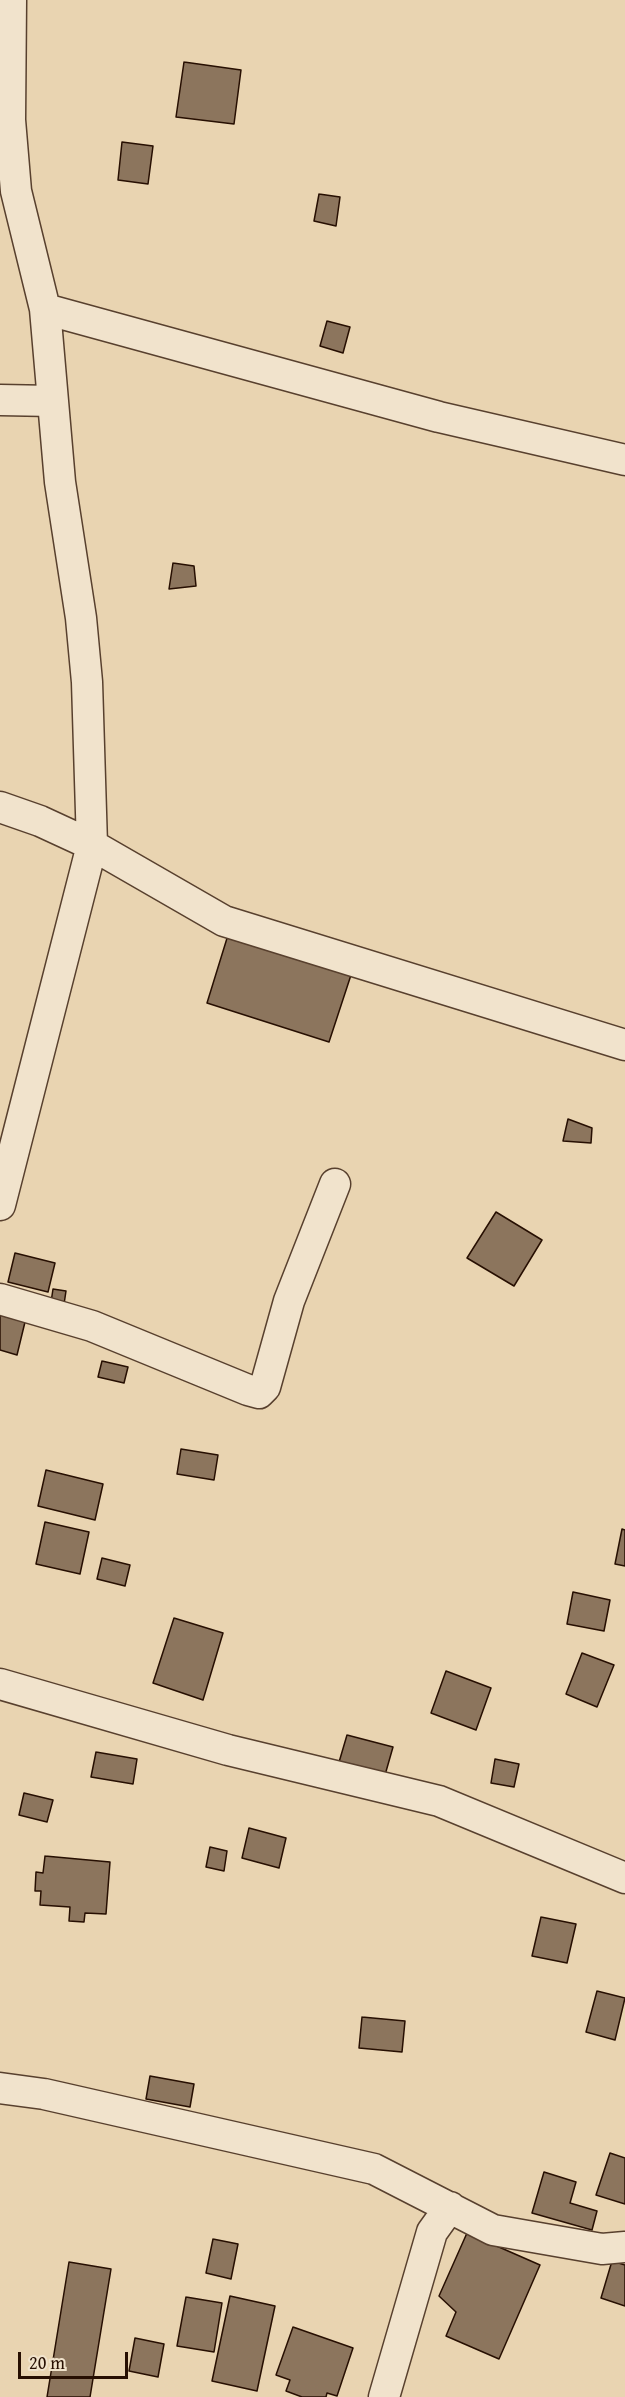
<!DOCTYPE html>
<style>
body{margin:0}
#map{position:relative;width:625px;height:2397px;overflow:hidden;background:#e9d4b1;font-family:"Gentium Book Plus",serif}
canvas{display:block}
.scale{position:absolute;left:18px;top:2352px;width:110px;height:27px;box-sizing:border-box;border:3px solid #270f02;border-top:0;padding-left:8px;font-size:18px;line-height:21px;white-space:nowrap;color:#270f02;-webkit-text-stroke:4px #f1e3cc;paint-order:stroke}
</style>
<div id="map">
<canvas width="625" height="2397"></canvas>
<div class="scale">20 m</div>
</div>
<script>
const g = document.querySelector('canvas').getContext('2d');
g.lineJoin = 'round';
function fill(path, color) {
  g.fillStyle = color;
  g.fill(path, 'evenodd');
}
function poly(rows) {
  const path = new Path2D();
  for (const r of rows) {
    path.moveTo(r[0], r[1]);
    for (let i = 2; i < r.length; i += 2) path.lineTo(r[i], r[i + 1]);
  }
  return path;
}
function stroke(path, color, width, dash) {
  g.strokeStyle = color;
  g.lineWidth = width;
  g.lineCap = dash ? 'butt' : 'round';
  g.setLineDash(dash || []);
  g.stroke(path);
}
const building = poly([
 [184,62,241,70,234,124,176,117,184,62],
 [122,142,153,146,148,184,118,180,122,142],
 [319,194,340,197,336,226,314,221,319,194],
 [327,321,350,327,343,353,320,346,327,321],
 [173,563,194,566,196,586,169,589,173,563],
 [228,935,351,975,329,1042,207,1003,228,935],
 [568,1119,592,1128,591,1143,563,1141,568,1119],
 [496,1212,542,1240,514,1286,467,1258,496,1212],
 [15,1253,55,1263,48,1292,8,1282,15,1253],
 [53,1289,66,1291,63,1311,50,1309,53,1289],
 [0,1315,25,1322,17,1355,0,1350,0,1315],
 [102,1361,128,1367,124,1383,98,1377,102,1361],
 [181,1449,218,1455,214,1480,177,1474,181,1449],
 [46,1470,103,1484,95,1520,38,1506,46,1470],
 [45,1522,89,1532,80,1574,36,1564,45,1522],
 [622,1529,625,1530,625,1566,615,1564,622,1529],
 [102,1558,130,1565,125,1586,97,1579,102,1558],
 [573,1592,610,1600,604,1631,567,1624,573,1592],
 [174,1618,223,1633,203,1700,153,1683,174,1618],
 [582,1653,614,1665,597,1707,566,1694,582,1653],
 [446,1671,491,1688,476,1730,431,1713,446,1671],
 [347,1735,393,1747,383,1782,337,1769,347,1735],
 [96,1752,137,1759,133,1784,91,1777,96,1752],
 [495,1759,519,1764,514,1787,491,1783,495,1759],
 [24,1793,53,1800,47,1822,19,1815,24,1793],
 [249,1828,286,1838,279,1868,242,1858,249,1828],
 [210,1847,227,1851,224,1871,206,1867,210,1847],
 [45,1856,110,1862,106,1914,85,1913,84,1922,69,1921,70,1907,40,1905,41,1891,35,1891,36,1872,43,1873,45,1856],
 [541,1917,576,1924,567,1963,532,1956,541,1917],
 [597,1991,625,1998,615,2040,586,2032,597,1991],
 [362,2017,405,2021,402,2052,359,2048,362,2017],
 [150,2076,194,2084,190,2107,146,2099,150,2076],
 [610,2153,625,2158,625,2204,596,2195,610,2153],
 [544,2172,576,2182,570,2203,597,2211,592,2230,532,2213,544,2172],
 [467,2233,540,2265,499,2359,446,2336,456,2312,439,2296,467,2233],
 [213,2239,238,2244,231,2279,206,2273,213,2239],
 [612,2261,625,2265,625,2306,601,2298,612,2261],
 [69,2262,111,2269,90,2397,47,2397,69,2262],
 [230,2296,275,2306,257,2391,212,2381,230,2296],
 [186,2297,222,2303,214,2352,177,2346,186,2297],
 [293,2327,353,2348,337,2396,327,2393,326,2397,302,2397,286,2391,290,2380,276,2375,293,2327],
 [135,2338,164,2344,158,2377,129,2371,135,2338]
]);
fill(building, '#8c755d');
stroke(building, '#270f02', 1.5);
const minor = poly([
 [45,309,439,417,625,460],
 [0,400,53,401],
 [0,807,40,821,92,845,224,921,625,1045],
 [0,1205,92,845,87,682,81,618,60,482,45,309,16,191,10,120,11,0],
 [0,1299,92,1326,248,1390,259,1393,265,1387,289,1301,335,1184],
 [0,1684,228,1750,439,1801,625,1878],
 [0,2088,44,2094,374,2169,493,2230,602,2249,625,2247],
 [384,2397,432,2232,450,2207]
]);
stroke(minor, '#58402e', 33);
stroke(minor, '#f1e3cc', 30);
</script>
